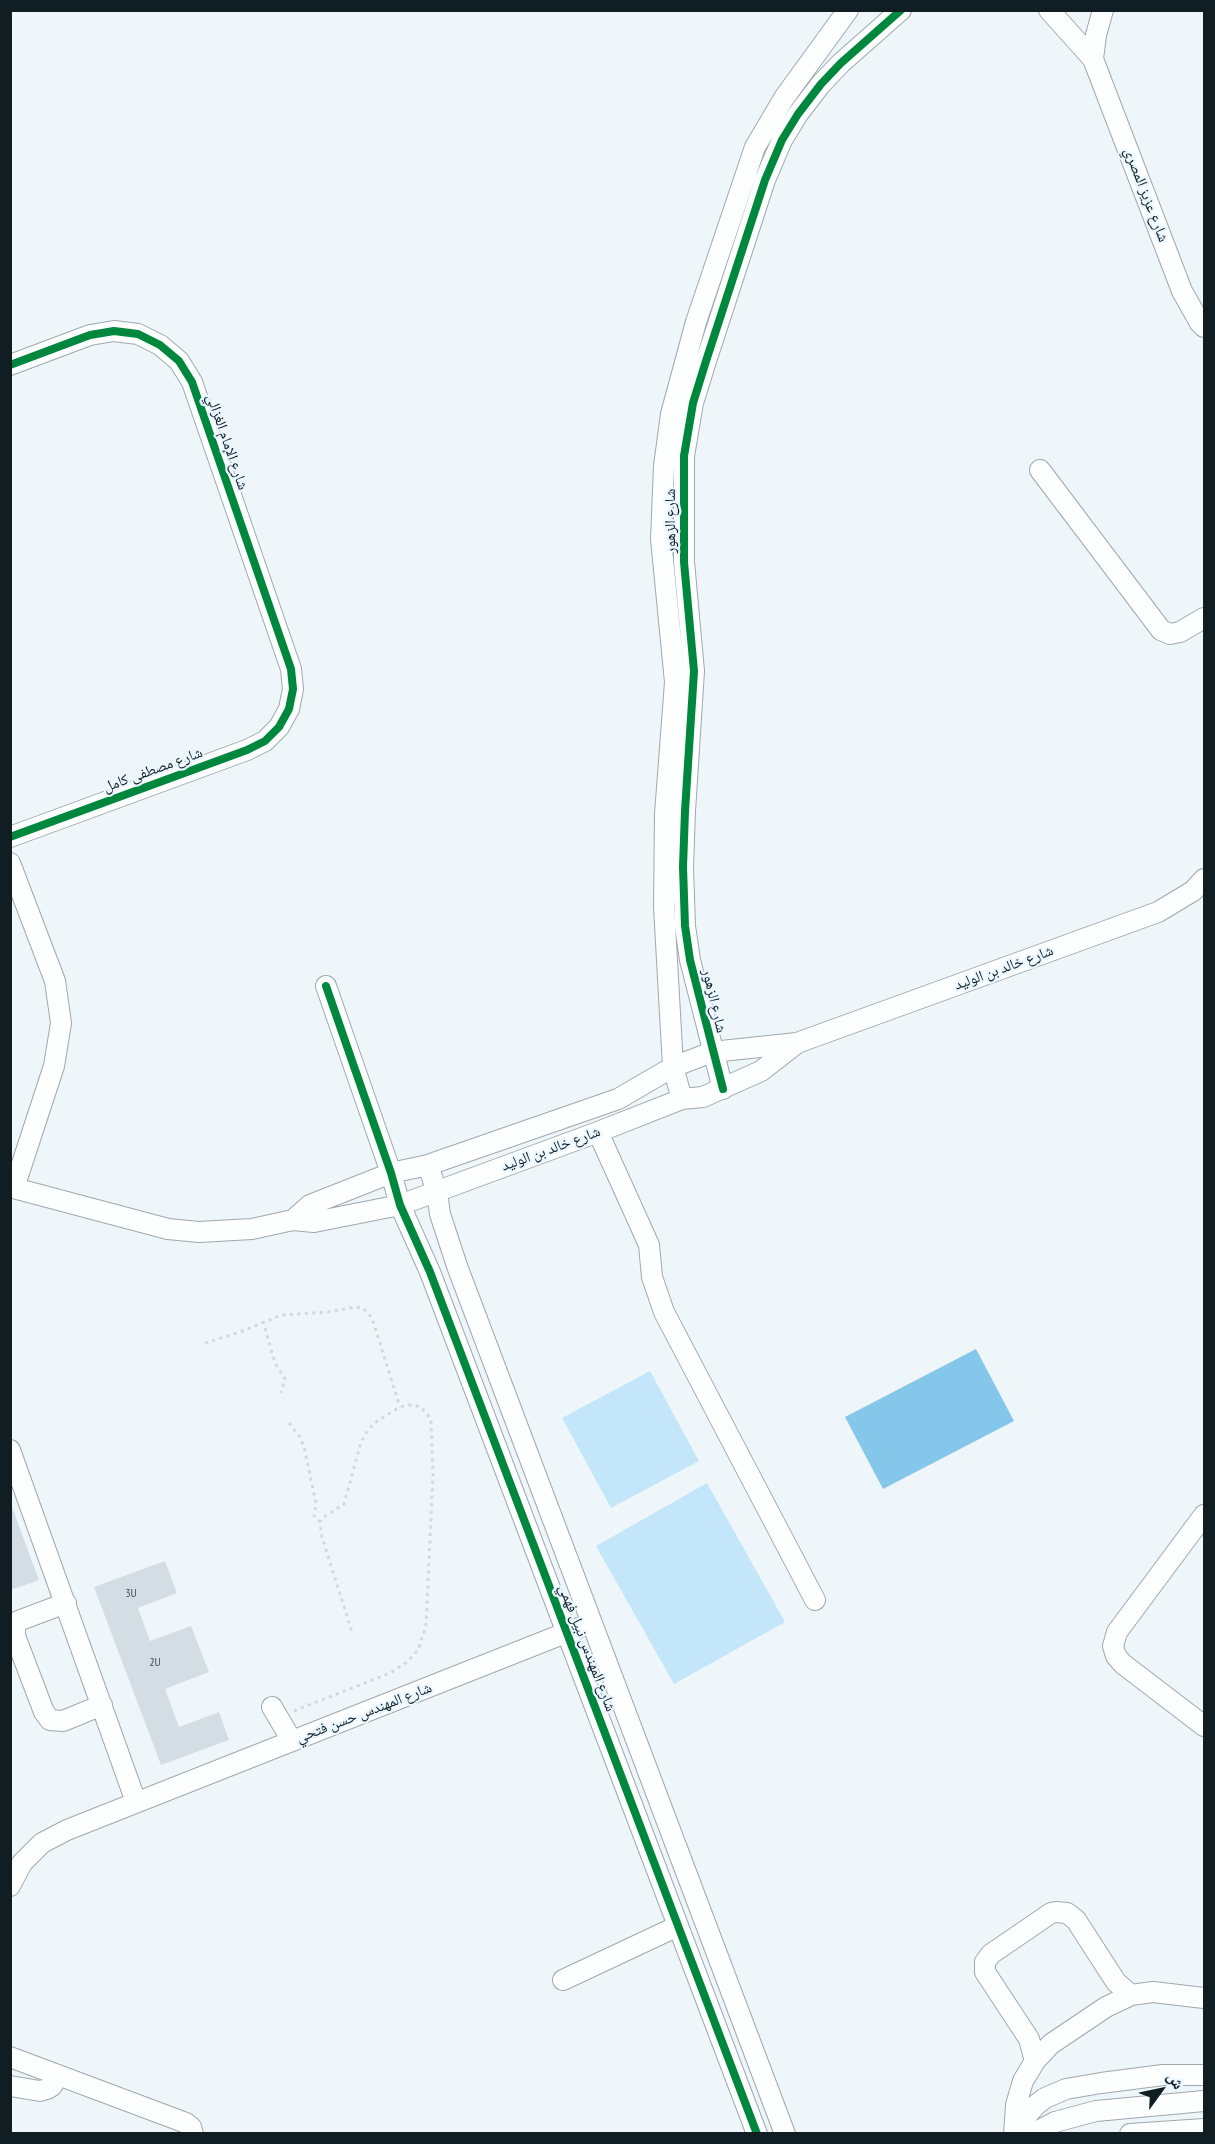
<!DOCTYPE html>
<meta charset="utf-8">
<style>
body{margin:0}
#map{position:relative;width:1215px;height:2144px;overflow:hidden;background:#eff6fa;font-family:"PT Sans Narrow","Noto Naskh Arabic",sans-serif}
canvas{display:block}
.frame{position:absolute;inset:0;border:12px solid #101d23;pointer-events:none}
.north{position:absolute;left:1131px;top:2060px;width:60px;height:60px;-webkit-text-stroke:4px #eaf7ff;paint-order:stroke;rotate:57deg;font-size:16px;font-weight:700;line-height:24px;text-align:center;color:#101d23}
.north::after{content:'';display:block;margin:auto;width:21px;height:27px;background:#101d23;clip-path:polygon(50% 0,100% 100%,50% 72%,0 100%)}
</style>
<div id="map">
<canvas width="1215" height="2144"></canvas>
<div class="frame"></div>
<div class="north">ش</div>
</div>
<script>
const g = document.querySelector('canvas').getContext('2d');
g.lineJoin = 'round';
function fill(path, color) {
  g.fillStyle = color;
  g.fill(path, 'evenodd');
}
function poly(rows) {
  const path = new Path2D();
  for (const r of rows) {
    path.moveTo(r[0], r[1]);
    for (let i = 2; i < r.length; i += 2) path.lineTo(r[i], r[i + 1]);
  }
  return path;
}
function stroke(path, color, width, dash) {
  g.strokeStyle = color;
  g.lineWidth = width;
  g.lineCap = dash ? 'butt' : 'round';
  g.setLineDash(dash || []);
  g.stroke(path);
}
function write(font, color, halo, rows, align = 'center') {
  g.font = font + ' "PT Sans Narrow","Noto Naskh Arabic",sans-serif';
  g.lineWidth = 4.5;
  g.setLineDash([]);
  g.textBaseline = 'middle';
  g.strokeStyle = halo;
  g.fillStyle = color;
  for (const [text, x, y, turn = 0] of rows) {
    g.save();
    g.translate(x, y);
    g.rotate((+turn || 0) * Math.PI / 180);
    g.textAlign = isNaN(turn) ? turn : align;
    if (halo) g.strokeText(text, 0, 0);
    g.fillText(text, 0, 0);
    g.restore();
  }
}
fill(poly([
 [650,1371,699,1461,611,1508,562,1418],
 [707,1483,785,1622,674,1684,596,1546]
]), '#c4e6fa');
fill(poly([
 [976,1349,1014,1421,883,1489,845,1417]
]), '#85c7ea');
fill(poly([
 [10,1507,12,1507,39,1580,10,1590],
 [165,1561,177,1593,138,1608,150,1641,191,1626,209,1672,165,1689,179,1727,219,1712,229,1740,161,1765,94,1587]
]), '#d4dde3');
const minor = poly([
 [1049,10,1093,59,1182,291,1200,323,1204,327],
 [1093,59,1096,35,1103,10],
 [10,365,90,335,114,331,138,334,160,345,179,361,192,382,291,669,293,689,289,709,279,727,265,741,247,750,10,837],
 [1040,470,1161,630,1170,634,1180,632,1204,618],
 [10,863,55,981,61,1023,54,1066,14,1188],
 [326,986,391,1173,400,1205,430,1272,757,2134],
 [723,1089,690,960,685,926,683,867,685,811,694,671,684,562,684,456,693,403,706,361,765,180,782,140,798,114,821,84,841,63,901,10],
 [682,1099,673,1067,664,907,665,814,675,682,661,539,664,466,671,414,696,322,755,147,784,98,848,10],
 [598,1132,649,1245,652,1277,664,1312,815,1600],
 [428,1165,437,1192,440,1214,457,1266,785,2134],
 [10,1187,168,1229,199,1232,252,1229,293,1220,314,1222,400,1205,598,1132,682,1099,703,1097,761,1071,797,1043],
 [293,1220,310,1205,391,1173,428,1165,618,1099,673,1067,712,1052,797,1043,1158,912,1193,891,1204,879],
 [10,1450,136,1802],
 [1204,1515,1117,1632,1113,1646,1116,1656,1123,1664,1204,1726],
 [66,1603,18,1621,15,1628,15,1636,44,1712,50,1720,63,1721,102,1705],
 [272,1707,292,1741],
 [10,1886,22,1863,42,1843,67,1830,578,1628],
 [563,1980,678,1926],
 [10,2057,186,2123,191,2127,193,2134],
 [1035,2061,1029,2039,985,1972,985,1962,991,1954,1051,1913,1056,1912,1067,1913,1076,1920,1116,1982,1131,1995],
 [10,2086,40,2091,47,2089,52,2086,58,2075],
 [1014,2134,1016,2105,1023,2081,1035,2061,1051,2044,1106,2007,1131,1995,1153,1992,1204,1998],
 [1019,2134,1028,2114,1036,2105,1045,2098,1066,2089,1101,2083,1163,2075,1204,2075],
 [1032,2134,1055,2122,1096,2111,1204,2101],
 [1130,2134,1204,2129]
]);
stroke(minor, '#a0a8ae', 22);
stroke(poly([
 [263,1321,275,1363,285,1379,281,1393],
 [205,1343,243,1331,281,1315,328,1312,356,1307,363,1308,372,1318,400,1407],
 [289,1423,300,1437,304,1447,316,1503,314,1516,320,1522],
 [294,1711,390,1673,407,1662,418,1650,426,1626,433,1474,431,1422,427,1413,419,1406,410,1405,400,1407,377,1421,368,1430,361,1442,344,1504,321,1519,320,1522,322,1537,352,1632]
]), '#d6d7d9', 3, [3, 4.5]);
stroke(minor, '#fdfefe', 20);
stroke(poly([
 [10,365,90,335,114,331,138,334,160,345,179,361,192,382,291,669,293,689,289,709,279,727,265,741,247,750,10,837],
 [326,986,391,1173,400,1205,430,1272,757,2134],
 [723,1089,690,960,685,926,683,867,685,811,694,671,684,562,684,456,693,403,706,361,765,180,782,140,798,114,821,84,841,63,901,10]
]), '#00873e', 8);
write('12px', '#445056', null, [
 ["3U",131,1594],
 ["2U",155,1663]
]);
write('15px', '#101d23', '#eaf7ff', [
 ["شارع عزيز المصري",1146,195,69],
 ["شارع الإمام الغزالي",227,442,71],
 ["شارع الزهور",671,521,-90],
 ["شارع مصطفى كامل",153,770,-20],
 ["شارع خالد بن الوليد",1004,968,-20],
 ["شارع الزهور",714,1001,77],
 ["شارع خالد بن الوليد",551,1149,-20],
 ["شارع المهندس نبيل فهمي",587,1648,69],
 ["شارع المهندس حسن فتحي",364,1713,-21]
]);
</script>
